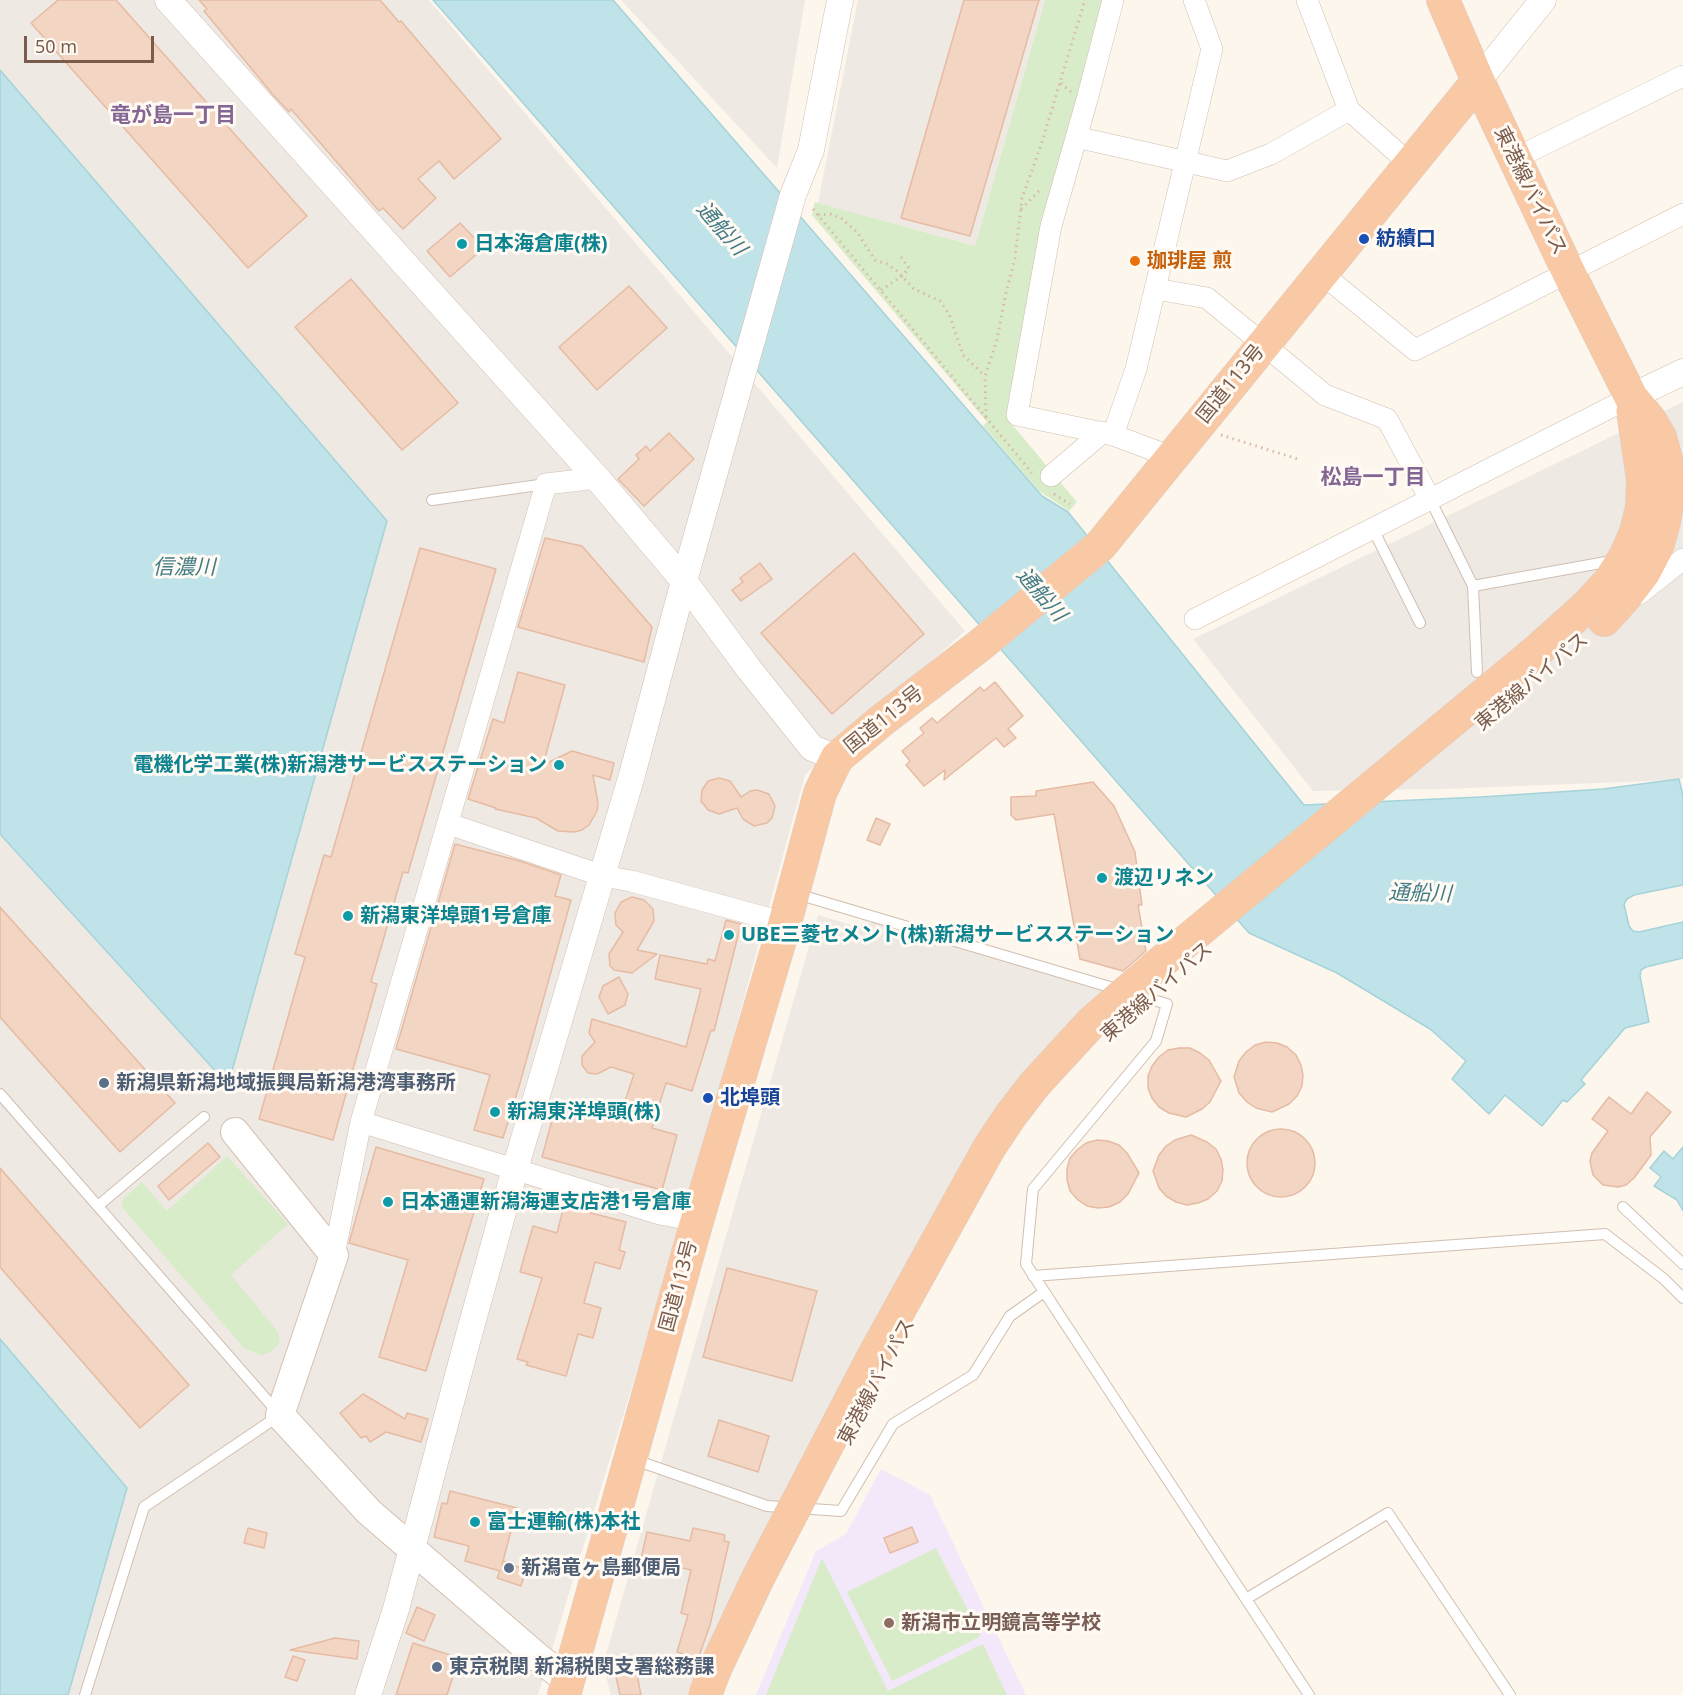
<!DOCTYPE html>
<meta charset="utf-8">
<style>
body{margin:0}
#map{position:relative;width:1683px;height:1695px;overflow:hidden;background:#fdf6ec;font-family:"Noto Sans",sans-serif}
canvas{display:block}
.scale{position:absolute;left:24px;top:36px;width:130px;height:27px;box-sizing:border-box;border:3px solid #7a5c4d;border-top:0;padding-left:8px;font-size:18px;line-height:21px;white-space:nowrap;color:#7a5c4d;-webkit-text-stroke:4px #fffaf3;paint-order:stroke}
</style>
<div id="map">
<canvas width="1683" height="1695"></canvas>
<div class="scale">50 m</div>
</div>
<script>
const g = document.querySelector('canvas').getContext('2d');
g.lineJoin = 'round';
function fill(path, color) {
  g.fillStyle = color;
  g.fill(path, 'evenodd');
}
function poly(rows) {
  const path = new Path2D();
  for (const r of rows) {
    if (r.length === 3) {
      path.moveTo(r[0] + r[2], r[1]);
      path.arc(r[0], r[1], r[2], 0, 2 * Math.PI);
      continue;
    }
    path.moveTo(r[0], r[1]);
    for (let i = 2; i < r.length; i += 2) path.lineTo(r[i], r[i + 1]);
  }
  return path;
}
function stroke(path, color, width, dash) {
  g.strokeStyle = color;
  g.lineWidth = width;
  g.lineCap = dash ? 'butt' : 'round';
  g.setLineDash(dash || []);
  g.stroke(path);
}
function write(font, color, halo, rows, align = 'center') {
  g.font = font + ' "Noto Sans","Noto Sans JP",sans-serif';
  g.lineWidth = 6;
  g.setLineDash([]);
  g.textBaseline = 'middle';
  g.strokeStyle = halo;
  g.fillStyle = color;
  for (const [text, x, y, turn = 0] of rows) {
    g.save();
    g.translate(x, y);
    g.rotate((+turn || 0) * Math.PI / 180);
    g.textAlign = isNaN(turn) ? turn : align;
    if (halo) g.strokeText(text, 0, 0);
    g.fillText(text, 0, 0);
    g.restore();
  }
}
fill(poly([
 [0,0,429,0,965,631,805,775,688,1203,538,1695,68,1695,127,1488,0,1339,0,834,227,1085,387,521,0,70],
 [621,0,805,0,777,168],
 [858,0,1045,0,975,246,818,203],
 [1683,402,1683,778,1674,780,1443,789,1313,791,1193,639],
 [818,915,855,926,874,922,1108,991,1056,1041,693,1695,611,1695,603,1665]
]), '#efe9e4');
fill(poly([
 [881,1469,930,1495,1026,1695,756,1695,816,1551,846,1534]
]), '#f3e8fa');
fill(poly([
 [1045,0,1107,0,1011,423,1077,502,1069,511,1039,491,983,426,987,422,812,215,815,202,975,246],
 [227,1156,288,1224,231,1275,278,1332,280,1343,270,1352,262,1355,245,1349,121,1206,124,1198,142,1182,167,1211],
 [936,1548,981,1636,892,1681,847,1592],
 [822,1558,888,1691,983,1644,1007,1695,766,1695]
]), '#d8ecc9');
const water = poly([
 [433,0,613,0,1042,496,1068,512,1304,805,1481,797,1603,789,1679,779,1683,796,1683,885,1634,895,1627,899,1624,904,1629,926,1633,931,1639,932,1683,922,1683,958,1646,967,1641,970,1640,976,1649,1022,1625,1028,1581,1080,1585,1084,1567,1102,1563,1100,1542,1126,1505,1095,1489,1114,1452,1079,1466,1061,1430,1029,1337,973,1249,933,433,0],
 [0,70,387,521,228,1085,0,834,0,70],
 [1683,1147,1683,1211,1677,1200,1654,1186,1661,1177,1650,1168,1664,1151,1673,1159,1683,1147],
 [0,1339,127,1488,68,1695,0,1695,0,1339]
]);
fill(water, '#bfe3e8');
stroke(water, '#a5d3da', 1.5);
const building = poly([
 [58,0,116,0,307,216,248,268,31,23,58,0],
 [199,0,380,0,399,22,401,21,501,139,454,179,439,161,418,179,436,198,403,229,383,208,379,211,291,109,289,112,274,96,204,11,207,9,199,0],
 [964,0,1039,0,970,236,901,218,964,0],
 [460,223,484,248,450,277,427,251,460,223],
 [351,279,458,403,402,450,295,327,351,279],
 [629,286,667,328,597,390,559,347,629,286],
 [669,433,694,459,644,506,618,479,639,459,636,455,646,446,650,451,669,433],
 [545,538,582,546,652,627,644,662,518,627,545,538],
 [420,548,496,569,408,873,403,872,371,982,377,984,333,1140,259,1119,305,957,295,954,324,855,331,857,420,548],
 [854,553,924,634,832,714,761,633,854,553],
 [760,563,772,579,741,601,732,590,743,582,740,578,760,563],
 [518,672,565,685,543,765,572,751,614,763,610,780,593,775,598,803,597,811,589,825,582,830,574,832,558,831,536,818,495,809,496,808,468,799,493,719,504,723,518,672],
 [995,682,1023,716,1008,729,1016,738,1004,747,996,738,944,780,945,770,924,786,906,765,910,761,902,751,924,733,920,728,932,718,937,723,980,687,984,691,995,682],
 [719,778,730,781,741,797,750,791,757,790,769,794,775,806,772,818,767,823,754,826,743,819,737,808,719,814,708,810,701,801,702,790,708,781,719,778],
 [1093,782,1114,806,1135,852,1142,905,1138,905,1146,951,1123,971,1080,959,1054,814,1016,820,1011,815,1011,797,1036,796,1036,791,1093,782],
 [876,818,890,824,880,845,867,840,876,818],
 [455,844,520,861,561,875,555,896,571,900,520,1083,503,1138,474,1130,490,1075,396,1049,455,844],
 [632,897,644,900,653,909,654,921,637,950,657,954,632,973,614,970,610,966,609,954,623,932,616,925,615,913,621,902,632,897],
 [0,907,175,1103,120,1152,0,1017,0,907],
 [726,920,741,924,714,1031,711,1030,692,1091,666,1083,652,1128,677,1135,662,1190,542,1157,557,1102,619,1119,634,1074,611,1067,597,1074,588,1073,582,1065,582,1056,595,1042,589,1033,592,1019,686,1047,701,989,655,979,660,955,707,964,708,959,715,961,726,920],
 [619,977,628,994,625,1005,608,1014,599,997,603,986,619,977],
 [1266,1042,1277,1043,1287,1047,1296,1055,1301,1065,1303,1075,1302,1086,1297,1096,1289,1104,1272,1112,1256,1108,1247,1102,1239,1093,1234,1077,1239,1061,1246,1052,1255,1045,1266,1042],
 [1179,1048,1190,1048,1200,1053,1209,1060,1221,1081,1210,1102,1202,1109,1186,1117,1169,1113,1159,1107,1152,1098,1148,1088,1148,1076,1152,1066,1159,1057,1168,1050,1179,1048],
 [1647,1092,1671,1112,1650,1137,1651,1155,1634,1178,1626,1185,1618,1187,1603,1185,1593,1175,1590,1161,1592,1153,1608,1131,1592,1119,1609,1097,1631,1114,1647,1092],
 [1281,1163,34],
 [1191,1135,1207,1142,1216,1149,1221,1159,1223,1170,1222,1181,1217,1191,1208,1199,1198,1203,1187,1205,1176,1202,1166,1196,1159,1188,1153,1171,1159,1155,1166,1146,1175,1140,1191,1135],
 [1097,1140,1108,1141,1119,1145,1127,1153,1139,1173,1128,1194,1120,1202,1109,1207,1098,1208,1087,1206,1078,1200,1070,1191,1067,1180,1067,1169,1070,1158,1077,1150,1086,1143,1097,1140],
 [208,1143,220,1157,169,1200,158,1186,208,1143],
 [376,1147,484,1179,426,1371,379,1357,408,1260,349,1243,376,1147],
 [0,1168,189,1385,140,1428,0,1267,0,1168],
 [564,1206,626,1222,619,1250,625,1252,620,1269,595,1262,584,1303,601,1308,593,1338,578,1334,566,1376,526,1365,528,1362,517,1359,542,1278,520,1272,533,1226,557,1233,564,1206],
 [727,1268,817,1291,792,1381,703,1357,727,1268],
 [363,1394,405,1419,407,1413,428,1419,421,1442,386,1432,370,1442,366,1436,361,1438,340,1413,363,1394],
 [719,1420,769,1436,758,1472,708,1456,719,1420],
 [450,1491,517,1508,502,1565,503,1561,526,1570,521,1586,497,1578,500,1571,465,1561,469,1546,434,1537,442,1503,447,1504,450,1491],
 [912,1527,918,1542,890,1553,884,1538,912,1527],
 [248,1528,267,1533,264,1548,244,1543,248,1528],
 [693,1528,725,1535,724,1541,729,1542,710,1625,698,1659,677,1652,688,1615,681,1613,691,1570,641,1559,647,1532,690,1541,693,1528],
 [417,1607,435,1615,424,1641,406,1633,417,1607],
 [335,1638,359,1641,357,1659,290,1650,335,1638],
 [413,1643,459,1658,447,1695,396,1695,413,1643],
 [293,1656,305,1660,297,1681,285,1677,293,1656],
 [635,1664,641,1695,620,1695,614,1668,635,1664]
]);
fill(building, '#f3d5c3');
stroke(building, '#e6bba3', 1.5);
const service = poly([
 [1430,499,1473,586,1606,562],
 [432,500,546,484],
 [1373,529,1420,623],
 [1473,586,1477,672],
 [797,894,1167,1004,1156,1041,1033,1189,1026,1264,1309,1695],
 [0,1094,280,1415,144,1507,85,1695],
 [99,1205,204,1117],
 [1623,1207,1683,1264],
 [1033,1276,1605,1234,1664,1279,1683,1298],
 [635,1460,767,1506,841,1511,893,1424,973,1375,1010,1316,1044,1292],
 [1246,1599,1388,1513,1510,1695]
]);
const minor = poly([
 [1113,0,1088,96,1051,226,1017,415,1113,435,1172,457],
 [1307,0,1349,110,1410,164],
 [1076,137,1227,171,1271,154,1349,110],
 [1514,159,1683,76],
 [1321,273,1415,350,1683,214],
 [1156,289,1207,298,1325,395,1387,419,1430,499],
 [1113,435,1136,369,1212,49,1194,0],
 [1051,476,1103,432],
 [1639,594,1683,559],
 [1195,619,1631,397,1642,398],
 [449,824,603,876,631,881,785,923],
 [361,1122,660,1214,697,1221],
 [334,1255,361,1122,546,484,597,478]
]);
const tertiary = poly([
 [168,0,597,478,684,581,749,669,812,748,837,758],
 [1478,81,1543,0],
 [1631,397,1683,372],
 [368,1695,396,1609,468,1338,515,1169,632,775,684,581,793,195,811,150,840,0]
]);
const secondary = poly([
 [235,1132,334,1255,280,1415,369,1512,541,1660,569,1681]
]);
const trunk = poly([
 [1443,0,1478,81,1568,271,1631,397,1650,420,1660,437,1666,459,1668,498,1664,522,1657,547,1644,572,1625,597,1604,620],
 [1588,605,1609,582,1625,557,1636,532,1642,507,1643,480,1633,411],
 [564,1695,697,1221,785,923,820,793,837,758,881,721,979,646,1100,546,1478,81]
]);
stroke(service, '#d1beb0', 12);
stroke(minor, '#d1beb0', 22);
stroke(tertiary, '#d1beb0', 27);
stroke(secondary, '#d6c0b0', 30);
stroke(trunk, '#dad1cd', 34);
stroke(poly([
 [1061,83,1071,92],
 [813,209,1032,473],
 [1021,209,1042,188],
 [818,215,830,214,841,218,857,232,875,260,887,264,897,271,914,289,940,301,949,314,963,355,985,376],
 [881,290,902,276,909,268,901,257],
 [986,417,985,376,997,340,1005,297,1015,258,1022,198,1041,145,1085,0],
 [1221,435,1301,460],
 [1054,494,1070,504]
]), '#d9b8a5', 3, [1.5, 4.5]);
stroke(service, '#fff', 10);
stroke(minor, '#fff', 21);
stroke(tertiary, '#fff', 26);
stroke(secondary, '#fff', 28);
stroke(trunk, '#f9c8a4', 33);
const trunkBridge = poly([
 [705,1695,715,1669,758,1578,872,1359,989,1148,1011,1115,1035,1084,1092,1022,1166,958,1539,649,1588,605]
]);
stroke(trunkBridge, '#dad1cd', 34, []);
stroke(trunkBridge, '#f9c8a4', 33);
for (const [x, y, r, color] of [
 [1364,239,6,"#1a4fb4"],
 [462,244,6,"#0f9aa8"],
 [1135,261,6,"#e8710a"],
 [559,765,6,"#0f9aa8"],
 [1102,878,6,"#0f9aa8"],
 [348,916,6,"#0f9aa8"],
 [729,935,6,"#0f9aa8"],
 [104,1083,6,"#5c6f8a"],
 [708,1098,6,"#1a4fb4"],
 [495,1112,6,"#0f9aa8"],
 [388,1202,6,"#0f9aa8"],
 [475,1522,6,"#0f9aa8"],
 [509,1568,6,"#5c6f8a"],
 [889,1623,6,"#8d6e63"],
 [437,1667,6,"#5c6f8a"]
]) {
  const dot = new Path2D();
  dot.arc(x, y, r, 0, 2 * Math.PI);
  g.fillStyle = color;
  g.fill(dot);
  stroke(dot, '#fffaf3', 2);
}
write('20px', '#7a5c4d', '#fffaf3', [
 ["東港線バイパス",1530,191,64],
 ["国道113号",1231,384,-51],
 ["東港線バイパス",1532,682,-40],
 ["国道113号",884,720,-39],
 ["東港線バイパス",1157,992,-41],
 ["国道113号",679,1286,-75],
 ["東港線バイパス",877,1382,-62]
]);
write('bold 20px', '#164399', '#fffaf3', [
 ["紡績口",1376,239],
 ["北埠頭",720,1098]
], 'left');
write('bold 20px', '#0d838f', '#fffaf3', [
 ["日本海倉庫(株)",474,244],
 ["電機化学工業(株)新潟港サービスステーション",547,765,"right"],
 ["渡辺リネン",1114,878],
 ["新潟東洋埠頭1号倉庫",360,916],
 ["UBE三菱セメント(株)新潟サービスステーション",741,935],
 ["新潟東洋埠頭(株)",507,1112],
 ["日本通運新潟海運支店港1号倉庫",400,1202],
 ["富士運輸(株)本社",487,1522]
], 'left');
write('bold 20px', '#c56008', '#fffaf3', [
 ["珈琲屋 煎",1147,261]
], 'left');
write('bold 20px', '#4e5e75', '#fffaf3', [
 ["新潟県新潟地域振興局新潟港湾事務所",116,1083],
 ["新潟竜ヶ島郵便局",521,1568],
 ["東京税関 新潟税関支署総務課",449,1667]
], 'left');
write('bold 20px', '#785e54', '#fffaf3', [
 ["新潟市立明鏡高等学校",901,1623]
], 'left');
write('bold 21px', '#846695', '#fffaf3', [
 ["竜が島一丁目",173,116],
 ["松島一丁目",1373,478]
]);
write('italic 21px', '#437c86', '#fffaf3', [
 ["通船川",721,229,49],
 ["信濃川",184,568],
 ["通船川",1041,595,49],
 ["通船川",1420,894,2]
]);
</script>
